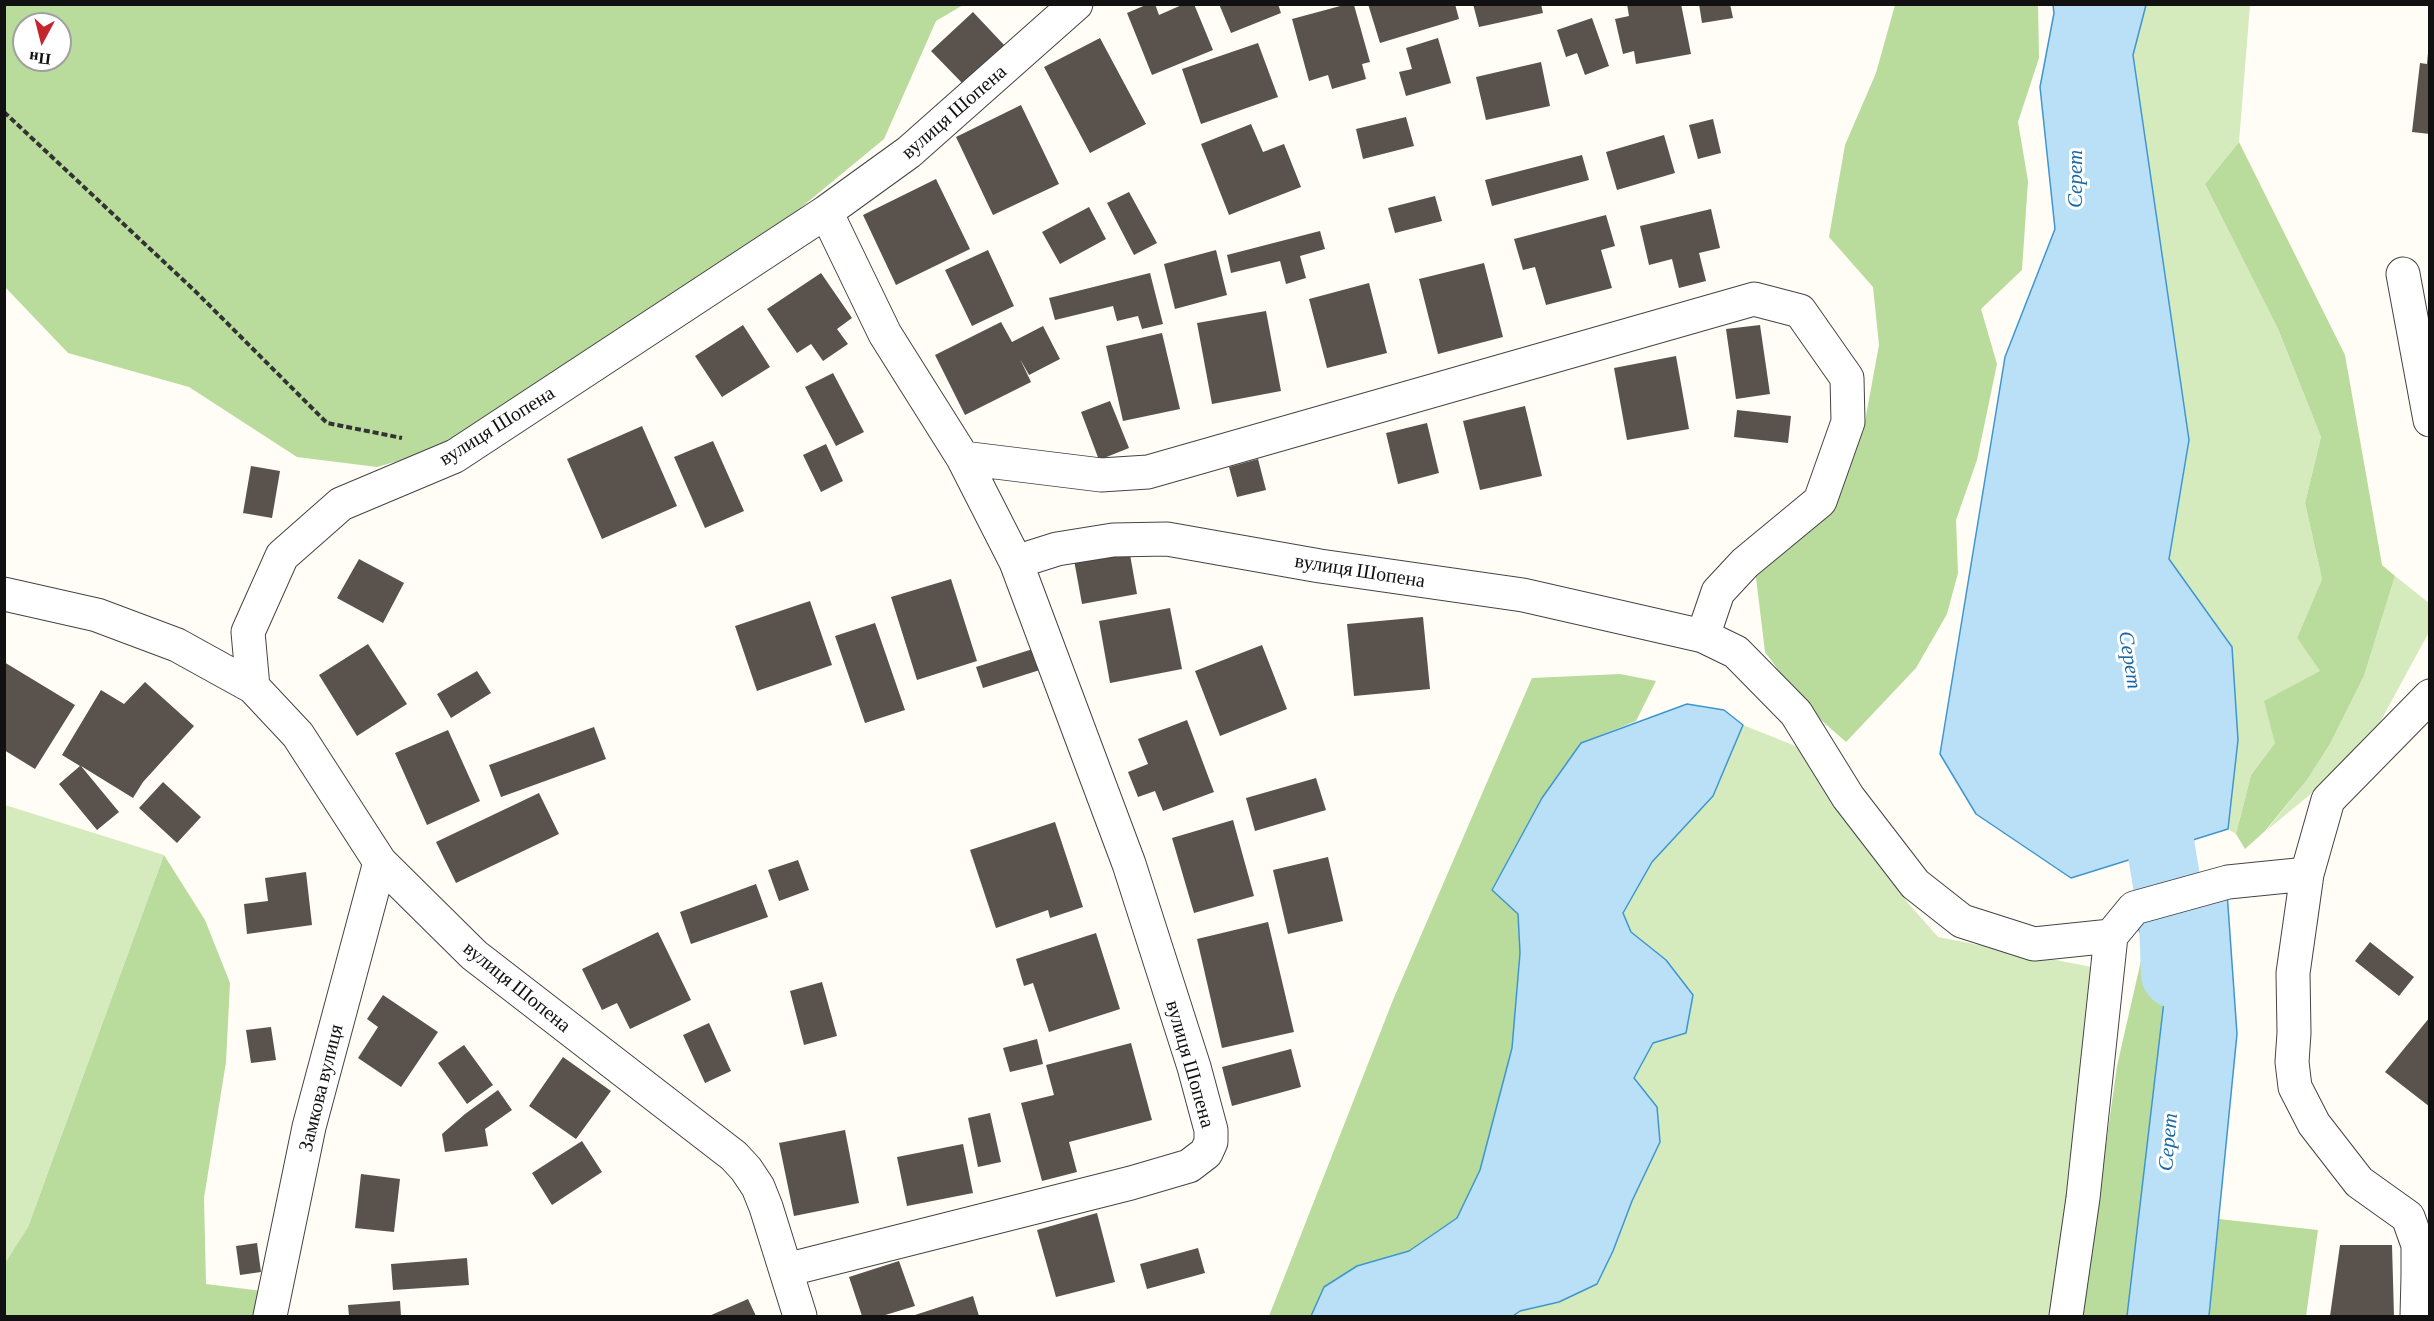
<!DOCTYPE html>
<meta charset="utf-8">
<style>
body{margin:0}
#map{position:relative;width:2434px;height:1321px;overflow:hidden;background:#fffdf5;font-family:"Crimson Pro",serif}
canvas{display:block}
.frame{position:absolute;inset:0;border:6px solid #111;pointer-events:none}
.north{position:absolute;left:12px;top:12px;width:60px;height:60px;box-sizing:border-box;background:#fff;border:2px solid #a0a0a0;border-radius:50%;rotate:187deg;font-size:16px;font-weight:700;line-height:24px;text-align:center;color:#111}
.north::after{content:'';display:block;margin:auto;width:21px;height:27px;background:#c4262e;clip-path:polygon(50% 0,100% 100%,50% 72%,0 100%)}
</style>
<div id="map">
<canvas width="2434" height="1321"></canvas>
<div class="frame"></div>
<div class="north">Пн</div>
</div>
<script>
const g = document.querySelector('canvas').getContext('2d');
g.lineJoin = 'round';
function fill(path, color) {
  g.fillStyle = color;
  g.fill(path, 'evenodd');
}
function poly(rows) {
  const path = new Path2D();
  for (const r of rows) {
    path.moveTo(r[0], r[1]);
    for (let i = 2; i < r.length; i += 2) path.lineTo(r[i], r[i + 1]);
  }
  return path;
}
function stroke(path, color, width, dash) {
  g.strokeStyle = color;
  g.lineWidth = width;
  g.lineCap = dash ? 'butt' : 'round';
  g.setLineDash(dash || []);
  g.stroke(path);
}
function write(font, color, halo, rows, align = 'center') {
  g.font = font + ' "Crimson Pro",serif';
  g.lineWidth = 6;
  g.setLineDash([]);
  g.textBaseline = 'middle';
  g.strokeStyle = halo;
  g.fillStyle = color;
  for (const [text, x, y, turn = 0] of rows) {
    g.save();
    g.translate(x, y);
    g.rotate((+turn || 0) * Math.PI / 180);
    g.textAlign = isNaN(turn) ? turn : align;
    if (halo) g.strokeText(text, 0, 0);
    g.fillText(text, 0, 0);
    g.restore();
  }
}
fill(poly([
 [2146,5,2250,5,2239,142,2205,184,2278,329,2321,437,2305,503,2322,579,2297,638,2321,671,2275,743,2251,775,2236,834,2228,829,2238,740,2232,647,2169,559,2189,440,2133,55],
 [2395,576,2429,603,2429,632,2379,724,2341,769,2266,831,2307,780,2330,744,2364,676],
 [1743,725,1798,747,1848,821,1908,903,1938,937,2092,967,2058,1316,1513,1316,1520,1311,1559,1302,1597,1284,1613,1251,1632,1201,1657,1107,1634,1078,1653,1043,1666,960,1631,932,1623,913,1652,862,1713,796],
 [5,805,164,855,28,1227,5,1265]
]), '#d5ebbd');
fill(poly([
 [4,5,963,5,936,21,884,139,758,243,457,444,377,467,297,457,189,387,68,353,5,287],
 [24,24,60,24,60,60,24,60],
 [1895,5,2038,5,2039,58,2018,122,2028,181,2022,270,1981,309,1997,364,1977,460,1956,520,1958,573,1947,614,1916,668,1846,742,1804,705,1765,652,1754,561,1809,511,1863,432,1879,345,1873,287,1829,237,1845,145,1876,73],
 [2239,142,2345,355,2382,565,2395,576,2364,676,2330,744,2307,780,2265,831,2245,849,2236,834,2251,775,2275,743,2264,701,2320,671,2297,638,2322,579,2305,503,2321,437,2278,329,2205,184],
 [1620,674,1656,681,1636,721,1581,743,1542,798,1492,889,1518,914,1520,953,1512,1048,1480,1170,1457,1218,1409,1251,1357,1266,1325,1287,1311,1316,1269,1316,1393,1000,1532,678],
 [164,855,205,920,230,983,226,1062,204,1198,206,1284,262,1291,258,1316,5,1316,4,1265,28,1227],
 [2145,943,2166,984,2127,1316,2082,1316,2117,1066],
 [2219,1219,2318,1230,2306,1316,2209,1316]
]), '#b9dc9c');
const water = poly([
 [2053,5,2146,5,2133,55,2189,440,2169,559,2232,647,2238,740,2228,829,2071,878,1976,814,1940,754,2005,357,2055,229,2040,87,2054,13,2053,5],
 [1687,704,1724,710,1743,725,1713,796,1652,862,1623,913,1631,932,1666,960,1693,995,1686,1033,1653,1043,1634,1078,1657,1107,1660,1142,1632,1201,1613,1251,1597,1284,1559,1302,1520,1311,1513,1316,1311,1316,1324,1287,1357,1266,1409,1251,1457,1218,1480,1170,1512,1048,1520,953,1518,914,1492,890,1542,798,1581,743,1687,704],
 [2227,892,2237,1034,2209,1316,2127,1316,2166,984,2135,922,2227,892]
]);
fill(water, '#b9e0f7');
stroke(water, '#3f96cf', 1.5);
stroke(poly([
 [2146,757,2173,921,2175,974]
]), '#b9e0f7', 68);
fill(poly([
 [1148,4,1155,4,1159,15,1184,4,1194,4,1213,50,1152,75,1127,13],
 [1219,4,1278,4,1281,13,1231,33],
 [1368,4,1455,4,1459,19,1380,43],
 [1473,4,1541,4,1543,13,1479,27],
 [1627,4,1681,4,1691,54,1636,64,1634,51,1623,54,1615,19,1629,16],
 [1699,4,1730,4,1733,18,1702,23],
 [1344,5,1354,5,1370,62,1362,64,1366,79,1332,89,1328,75,1309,81,1292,19],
 [973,12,1006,47,965,86,931,51],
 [1592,18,1609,66,1585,75,1577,53,1566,57,1557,30],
 [1100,38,1146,124,1090,153,1044,67],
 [1438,38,1451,83,1406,96,1399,72,1412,69,1406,48],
 [1258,43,1278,97,1201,124,1182,69],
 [2428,53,2430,53,2430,134,2412,132,2420,63,2427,64],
 [1541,62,1550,106,1486,120,1476,77],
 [1021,105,1059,184,993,215,956,137],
 [1406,117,1414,146,1363,159,1356,129],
 [1713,119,1721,153,1698,159,1689,125],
 [1251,124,1263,152,1284,144,1301,187,1229,215,1201,144],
 [1664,135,1675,173,1617,190,1606,152],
 [1582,155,1589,180,1492,206,1485,180],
 [936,179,970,249,896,285,863,215],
 [1129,192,1157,243,1134,255,1107,203],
 [1435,196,1442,221,1395,233,1388,208],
 [1089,207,1106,239,1060,264,1042,232],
 [1711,209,1720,248,1699,253,1706,281,1679,288,1672,259,1649,265,1640,226],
 [1606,215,1615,246,1601,250,1612,288,1546,305,1535,267,1523,270,1514,239],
 [1320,231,1325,249,1300,256,1306,278,1286,284,1280,261,1231,273,1227,255],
 [988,250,1014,306,972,326,945,270],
 [1216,250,1227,295,1175,309,1164,264],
 [1484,263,1503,337,1438,354,1419,279],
 [821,273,852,318,837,329,848,344,823,361,811,344,797,353,767,309],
 [1150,273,1163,324,1142,329,1138,316,1117,321,1113,306,1055,320,1049,298],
 [1369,283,1387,353,1327,368,1309,299],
 [1266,311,1281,391,1212,404,1197,323],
 [1001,322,1012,342,1043,326,1060,359,1029,375,1020,359,1031,382,965,415,935,355],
 [743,325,770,367,722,397,695,356],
 [1760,325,1770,394,1736,399,1726,329],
 [1162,333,1180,409,1123,421,1106,346],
 [1676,356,1689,429,1627,440,1614,368],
 [833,373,864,432,836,446,805,387],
 [1110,401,1129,448,1099,460,1081,412],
 [1525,406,1542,476,1480,490,1463,421],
 [1737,410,1791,416,1788,443,1734,437],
 [1427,423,1439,473,1398,484,1386,433],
 [642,426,677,506,602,539,567,459],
 [713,441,744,511,705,528,674,457],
 [826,444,843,481,821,492,803,455],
 [1258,459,1266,490,1237,497,1229,467],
 [251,466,280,471,272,518,243,513],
 [1129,549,1137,594,1082,604,1074,560],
 [359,559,404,583,383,623,337,598],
 [951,579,977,661,917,680,891,597],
 [810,601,832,665,757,691,735,626],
 [1170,608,1182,669,1110,683,1099,621],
 [1423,617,1430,689,1354,696,1347,624],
 [875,623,905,710,865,723,835,636],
 [368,644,407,704,357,736,319,675],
 [1262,645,1287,709,1220,736,1195,671],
 [1036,648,1043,669,983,688,976,667],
 [4,662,75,705,35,769,4,750],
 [477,671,491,693,451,718,437,694],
 [145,682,194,726,143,782,133,798,81,766,119,812,97,830,59,784,80,766,62,755,101,690,124,704],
 [1187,720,1214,792,1163,811,1155,791,1138,797,1128,772,1148,764,1138,739],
 [594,727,606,759,501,797,489,765],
 [448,730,480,801,427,825,395,753],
 [1316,778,1326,810,1255,831,1246,798],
 [163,782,201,817,177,843,139,808],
 [539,793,559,834,456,883,436,842],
 [1233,820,1254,896,1194,913,1172,838],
 [1055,822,1083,907,1050,918,1048,910,996,928,970,850],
 [1328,857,1343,921,1288,934,1273,870],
 [798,860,809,890,779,901,768,870],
 [306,872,312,925,247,934,244,904,268,901,265,878],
 [756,884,768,917,691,944,680,912],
 [1268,922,1294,1032,1222,1048,1197,939],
 [658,932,691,1000,630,1029,617,1003,602,1010,582,969],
 [1096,933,1120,1009,1049,1032,1033,983,1024,986,1016,959],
 [2370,942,2414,977,2399,996,2355,961],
 [822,982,837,1036,804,1045,790,991],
 [383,995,438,1032,401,1087,358,1058,378,1027,367,1019],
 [2430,1017,2430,1107,2385,1072],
 [709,1023,731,1071,705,1083,683,1035],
 [271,1027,276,1060,251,1063,246,1030],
 [1037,1039,1043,1064,1010,1072,1003,1048],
 [1131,1043,1152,1120,1069,1142,1077,1172,1042,1181,1021,1103,1054,1095,1046,1065],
 [464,1045,493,1085,467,1104,438,1063],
 [1291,1049,1301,1087,1232,1106,1222,1067],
 [563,1057,611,1091,576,1139,529,1106],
 [498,1090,512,1110,485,1129,488,1146,445,1152,442,1134,465,1114],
 [990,1113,1001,1162,978,1167,968,1118],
 [845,1130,859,1203,794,1216,779,1143],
 [582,1141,602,1172,552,1205,532,1173],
 [963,1144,973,1193,907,1206,897,1157],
 [361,1174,400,1179,394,1232,355,1228],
 [1097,1213,1115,1282,1056,1297,1037,1230],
 [257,1243,261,1272,240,1275,236,1246],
 [2340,1245,2392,1245,2394,1316,2330,1316],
 [1198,1248,1205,1273,1147,1289,1140,1264],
 [467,1258,469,1285,393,1290,391,1264],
 [899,1261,915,1306,882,1316,862,1316,849,1277],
 [973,1296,979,1316,912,1316],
 [748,1299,756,1316,709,1316],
 [400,1301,401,1316,349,1316,348,1305]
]), '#5a524d');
const minor = poly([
 [2403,274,2430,420],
 [963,458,1101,475,1148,472,1754,299,1800,311,1847,378,1848,422,1820,501,1745,563,1718,592,1703,636],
 [1016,562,1057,549,1113,540,1167,539,1320,566,1523,595,1703,636,1736,652,1796,713,1848,797,1915,884,1962,921,2034,944,2111,936],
 [4,594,97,615,177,645,253,687,298,735,380,862,474,955,734,1156,746,1169,758,1187,766,1207,800,1316],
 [253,687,248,632,282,556,341,504,455,456,826,212,909,152,1076,4],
 [786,1270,1131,1183,1189,1166,1206,1153,1211,1142,1211,1130,1194,1067,1129,864,1016,562,963,458,885,334,826,212],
 [2418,1276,2418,1245,2408,1217,2359,1182,2314,1124,2295,1087,2292,1062,2294,1033,2293,973,2307,874,2328,800,2430,696],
 [270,1316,309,1127,380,862],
 [2066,1316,2083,1198,2111,936,2134,908,2228,882,2307,874],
 [2417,1316,2418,1276,2426,1255]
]);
stroke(minor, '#444', 35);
stroke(poly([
 [4,112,195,291,327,423,402,438]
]), '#333', 4, [6, 3]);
stroke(minor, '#fff', 33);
write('20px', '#111', '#fff', [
 ["вулиця Шопена",954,112,-41],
 ["вулиця Шопена",497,426,-32],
 ["вулиця Шопена",1360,571,9],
 ["вулиця Шопена",517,987,39],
 ["вулиця Шопена",1190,1064,74],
 ["Замкова вулиця",321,1088,-76]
]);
write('italic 21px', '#1768a6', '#fff', [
 ["Серет",2076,179,-90],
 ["Серет",2130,660,81],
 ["Серет",2168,1142,-85]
]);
</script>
